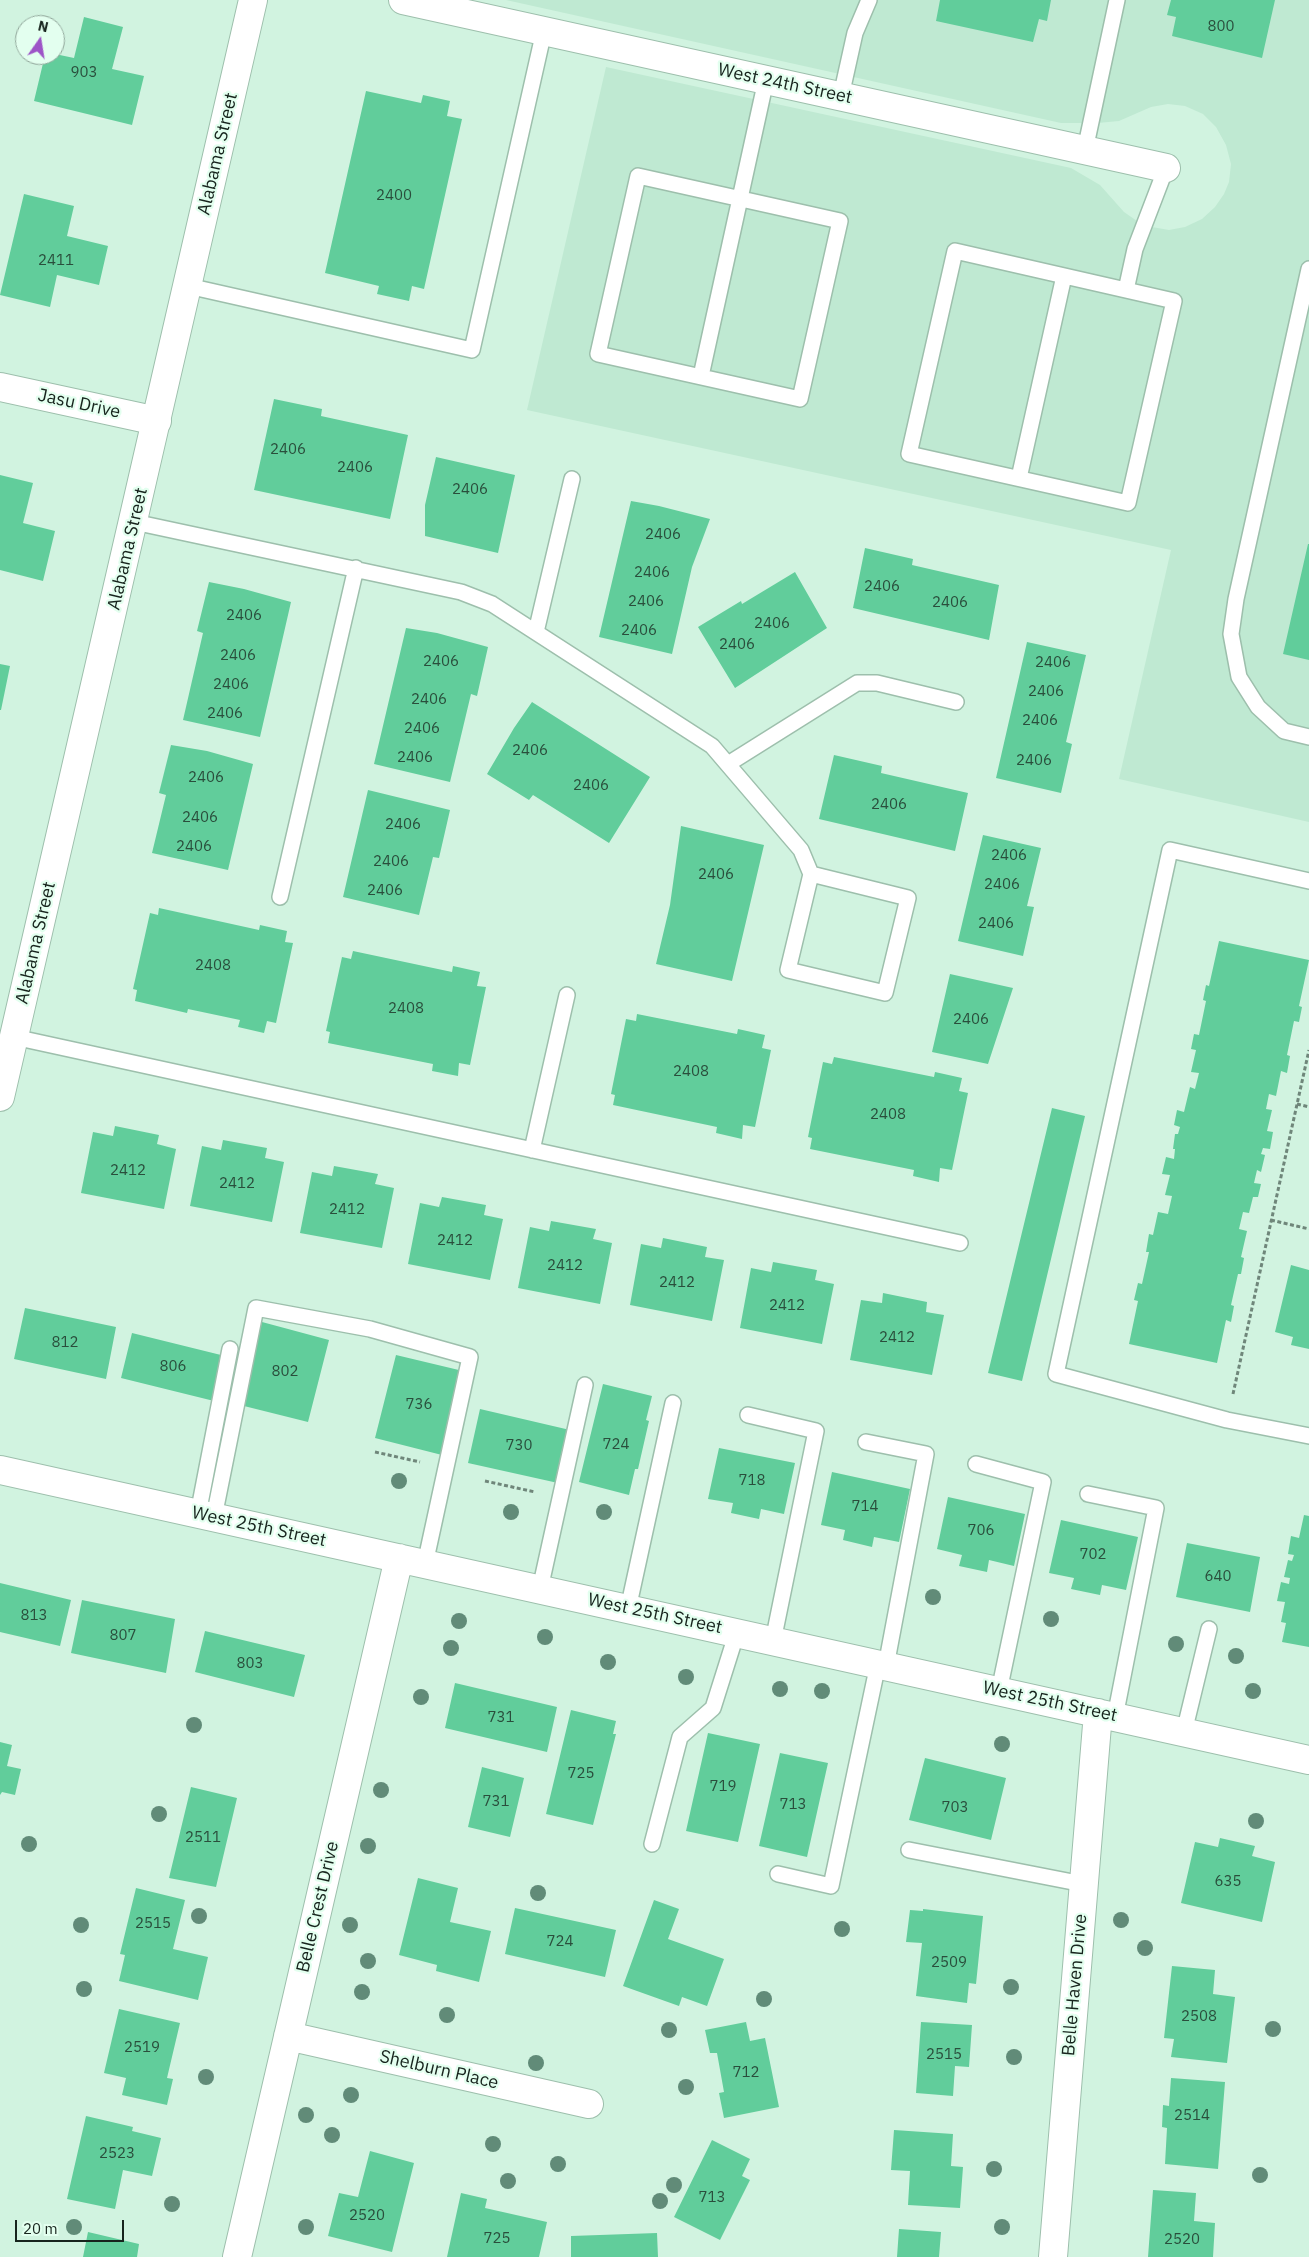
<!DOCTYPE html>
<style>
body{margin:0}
#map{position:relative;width:1309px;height:2257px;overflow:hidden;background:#d1f3e0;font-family:"IBM Plex Sans",sans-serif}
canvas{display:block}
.north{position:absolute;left:15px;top:15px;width:50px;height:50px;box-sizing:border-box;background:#e3ffef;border:1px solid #91a79b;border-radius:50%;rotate:13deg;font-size:14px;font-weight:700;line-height:20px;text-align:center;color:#17241d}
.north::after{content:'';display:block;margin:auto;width:18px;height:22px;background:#9d54c7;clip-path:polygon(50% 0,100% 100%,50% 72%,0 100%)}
.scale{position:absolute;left:15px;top:2220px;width:109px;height:22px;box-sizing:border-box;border:2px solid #17241d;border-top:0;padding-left:6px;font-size:15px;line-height:18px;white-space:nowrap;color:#17241d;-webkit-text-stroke:4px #e3ffef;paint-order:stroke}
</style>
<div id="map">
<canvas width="1309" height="2257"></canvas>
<div class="north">N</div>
<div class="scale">20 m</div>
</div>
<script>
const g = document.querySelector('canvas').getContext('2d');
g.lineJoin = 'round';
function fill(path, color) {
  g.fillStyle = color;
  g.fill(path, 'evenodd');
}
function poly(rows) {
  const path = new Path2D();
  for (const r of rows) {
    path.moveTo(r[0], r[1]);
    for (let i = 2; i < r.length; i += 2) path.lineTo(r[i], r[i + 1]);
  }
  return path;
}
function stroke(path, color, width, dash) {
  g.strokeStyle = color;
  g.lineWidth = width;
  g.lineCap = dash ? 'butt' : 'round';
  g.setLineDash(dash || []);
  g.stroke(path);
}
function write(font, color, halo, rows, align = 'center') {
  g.font = font + ' "IBM Plex Sans",sans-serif';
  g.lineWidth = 4.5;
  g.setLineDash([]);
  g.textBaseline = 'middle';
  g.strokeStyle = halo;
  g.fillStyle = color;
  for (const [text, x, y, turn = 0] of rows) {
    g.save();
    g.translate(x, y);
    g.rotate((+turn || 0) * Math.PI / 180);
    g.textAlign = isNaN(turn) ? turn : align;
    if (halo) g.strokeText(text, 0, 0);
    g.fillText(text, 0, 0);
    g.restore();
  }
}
fill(poly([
 [506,0,1309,0,1309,822,1119,779,1171,550,527,410,606,67,1071,168,1100,185,1124,212,1137,221,1152,227,1169,230,1185,227,1202,219,1215,207,1224,194,1229,182,1231,164,1226,145,1216,127,1203,114,1185,106,1168,104,1151,107,1119,121,1098,123,1061,123]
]), '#bfe9d2');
fill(poly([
 [940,0,1051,0,1047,21,1039,19,1033,42,936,21],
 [1171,0,1275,0,1262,58,1172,36,1176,17,1167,15],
 [84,17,123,27,112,69,144,76,132,125,34,101,45,55,55,54,74,58],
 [366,91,421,103,423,95,450,101,447,116,462,119,424,289,412,286,409,301,377,294,379,286,325,273],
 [24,194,74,206,67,236,108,246,99,285,57,275,50,307,0,295],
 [274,399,322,409,321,416,408,435,390,519,254,490],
 [436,457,515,475,498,553,425,536,425,505],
 [0,475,33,483,23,523,55,531,43,581,0,570],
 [631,501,659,506,710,519,692,567,672,654,599,637],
 [1308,544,1309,544,1309,660,1283,654],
 [865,548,913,559,912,565,999,585,989,640,853,608],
 [795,572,827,628,735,688,698,627,741,601,742,604],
 [209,582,244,589,291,602,260,737,183,720,203,633,197,631],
 [406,628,437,633,488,647,477,696,471,694,450,782,374,764],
 [1027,642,1086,655,1066,742,1072,744,1061,793,996,778],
 [0,664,10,666,1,710,0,710],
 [532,702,650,777,609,843,533,795,529,800,487,774,514,728],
 [171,745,207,751,253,764,228,870,152,853,166,795,159,793],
 [834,755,882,766,881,773,968,793,955,851,819,819],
 [368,790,450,810,439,858,433,857,419,915,343,897],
 [681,826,764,845,732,981,656,964,670,905],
 [983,835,1041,848,1027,906,1034,907,1023,956,958,941],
 [159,908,259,930,260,925,287,931,285,942,293,943,276,1023,267,1021,264,1033,238,1027,240,1020,188,1009,187,1013,135,1001,137,990,133,989,150,913,158,915],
 [1219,941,1309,960,1299,1006,1302,1007,1299,1022,1294,1021,1287,1055,1290,1056,1287,1073,1281,1071,1276,1096,1269,1094,1266,1109,1272,1110,1267,1131,1273,1132,1270,1149,1263,1148,1261,1154,1265,1155,1261,1172,1257,1170,1254,1183,1261,1184,1258,1197,1253,1197,1249,1213,1243,1212,1239,1229,1247,1231,1241,1257,1244,1258,1241,1274,1238,1274,1231,1305,1234,1306,1231,1322,1226,1320,1217,1363,1129,1344,1138,1301,1134,1300,1138,1283,1142,1284,1149,1252,1146,1252,1149,1234,1153,1235,1158,1212,1168,1214,1172,1196,1165,1195,1170,1175,1162,1174,1166,1157,1174,1159,1175,1149,1173,1149,1175,1134,1178,1134,1180,1127,1174,1125,1177,1110,1184,1112,1190,1087,1195,1089,1199,1073,1191,1072,1196,1050,1191,1049,1194,1034,1199,1035,1206,1001,1203,1000,1206,985,1209,986],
 [353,951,452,972,453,966,480,972,477,986,486,987,470,1065,459,1063,458,1076,432,1071,433,1064,328,1043,330,1032,326,1031,342,957,351,959],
 [950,974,1013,988,988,1064,932,1052],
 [637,1014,737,1034,738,1029,765,1035,762,1048,771,1050,755,1127,743,1125,742,1139,716,1133,717,1127,613,1105,615,1095,611,1094,626,1019,636,1021],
 [834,1057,934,1077,935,1072,962,1078,959,1091,968,1093,952,1170,940,1168,939,1182,913,1176,914,1170,810,1149,812,1138,808,1137,823,1062,832,1064],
 [1052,1108,1085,1116,1022,1381,988,1373],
 [115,1126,159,1135,157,1144,176,1149,164,1209,81,1193,93,1132,113,1136],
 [223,1140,267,1148,265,1158,284,1162,272,1222,190,1206,202,1146,221,1150],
 [334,1166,378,1174,375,1184,394,1188,382,1248,300,1233,312,1172,332,1176],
 [442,1197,486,1205,484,1215,503,1219,490,1280,408,1264,420,1203,439,1207],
 [551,1221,596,1229,593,1239,612,1243,600,1304,518,1288,530,1227,549,1231],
 [663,1238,707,1247,705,1257,724,1260,712,1321,630,1305,641,1244,661,1248],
 [773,1262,817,1270,815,1280,834,1284,822,1344,740,1328,751,1268,771,1272],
 [1291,1265,1309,1270,1309,1349,1291,1345,1293,1337,1275,1332],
 [883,1293,927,1302,926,1312,944,1315,932,1375,850,1360,861,1300,882,1303],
 [25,1308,116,1327,106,1379,14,1359],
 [262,1322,329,1340,308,1422,240,1405],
 [132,1333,225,1356,214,1401,121,1378],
 [396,1355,463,1371,442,1455,375,1438],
 [603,1384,652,1396,646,1420,649,1421,638,1469,635,1469,629,1495,579,1482],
 [480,1409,570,1430,558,1483,468,1463],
 [719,1448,795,1463,784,1514,761,1509,759,1519,731,1513,733,1503,708,1499],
 [832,1472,910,1489,899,1542,874,1537,872,1547,843,1540,845,1530,821,1525],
 [948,1497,1025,1514,1014,1566,989,1560,987,1572,959,1566,962,1555,937,1549],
 [1304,1515,1309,1516,1309,1647,1282,1642,1286,1623,1281,1622,1285,1602,1277,1601,1281,1582,1289,1584,1290,1578,1284,1577,1288,1560,1292,1561,1294,1555,1288,1554,1291,1536,1299,1538],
 [1061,1520,1138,1537,1126,1590,1102,1585,1100,1595,1071,1589,1074,1578,1049,1573],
 [1187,1543,1260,1557,1250,1612,1176,1597],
 [0,1583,71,1600,60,1646,0,1632],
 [82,1600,175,1619,166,1673,71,1653],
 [205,1631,305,1655,294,1697,195,1672],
 [455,1683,557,1707,547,1752,445,1728],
 [571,1710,616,1721,613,1734,616,1734,593,1825,546,1814],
 [708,1733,760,1744,738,1842,686,1831],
 [0,1742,12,1745,7,1766,21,1769,15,1795,2,1792,0,1795],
 [780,1753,828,1763,807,1857,759,1846],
 [925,1758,1006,1778,991,1840,909,1820],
 [482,1767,524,1778,510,1837,468,1827],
 [191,1787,237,1798,216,1887,169,1878],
 [1220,1838,1255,1846,1252,1856,1275,1862,1262,1922,1181,1903,1195,1842,1218,1847],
 [418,1878,458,1888,450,1922,491,1931,479,1982,436,1971,437,1965,399,1955],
 [136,1888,185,1900,173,1949,208,1957,198,2000,119,1981,125,1955,120,1954],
 [654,1900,679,1909,668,1939,724,1959,707,2006,682,1997,679,2006,623,1986],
 [515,1908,616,1930,605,1977,505,1954],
 [923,1909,983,1916,976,1984,969,1983,967,2003,916,1996,922,1943,906,1942,910,1910,923,1911],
 [1172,1966,1215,1970,1213,1994,1235,1997,1227,2063,1171,2057,1174,2039,1164,2038],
 [119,2009,180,2023,167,2078,173,2079,167,2105,122,2095,126,2078,104,2073],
 [746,2022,750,2041,765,2038,779,2107,724,2118,719,2093,724,2092,717,2053,710,2053,705,2030],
 [921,2022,972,2025,969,2067,955,2066,953,2096,916,2093],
 [1171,2078,1225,2082,1218,2169,1165,2164,1167,2128,1162,2127,1163,2105,1169,2106],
 [86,2116,133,2127,132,2131,161,2138,152,2176,123,2170,115,2209,67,2199],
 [894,2130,953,2134,951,2166,963,2167,960,2208,908,2205,910,2171,891,2170],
 [712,2140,750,2159,742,2176,750,2180,720,2240,674,2217],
 [370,2151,414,2163,392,2252,328,2236,339,2193,358,2197],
 [1153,2190,1196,2193,1194,2221,1215,2223,1213,2257,1148,2257],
 [461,2193,487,2199,485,2208,547,2222,539,2257,447,2257],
 [899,2229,941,2232,939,2257,897,2257],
 [88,2232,139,2244,137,2257,83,2257],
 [657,2233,658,2257,571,2257,571,2236]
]), '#61cd9b');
const service = poly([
 [841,96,855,33,869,0],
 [1085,150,1117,0],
 [638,176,840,221,800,399,598,354,638,176],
 [955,251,1174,301,1128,503,909,454,955,251],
 [1309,269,1236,599,1231,634,1239,677,1258,707,1284,731,1309,737],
 [188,286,472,350,544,31],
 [1126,290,1135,249,1166,168],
 [701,376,766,80],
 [1019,478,1064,276],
 [134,522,461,592,492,604,712,746,801,850,811,874,908,898,885,993,788,970,811,874],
 [536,632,572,479],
 [728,764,857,683,877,683,956,702],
 [1309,881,1170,850,1056,1374,1227,1420,1309,1436],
 [280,897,356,568],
 [14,1037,960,1243],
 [532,1150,567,995],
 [748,1415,816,1431,773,1641],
 [866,1442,926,1454,886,1666],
 [976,1464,1043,1482,999,1691],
 [1088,1494,1156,1508,1115,1717],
 [198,1514,230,1349],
 [214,1517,256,1308,370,1329,470,1357,425,1564],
 [540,1589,585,1385],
 [628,1609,673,1403],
 [1184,1732,1209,1629],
 [652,1844,680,1737,713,1708,737,1632],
 [909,1850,1083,1884],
 [778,1874,831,1886,878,1664]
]);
const minor = poly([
 [403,0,1166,168],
 [0,387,157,421],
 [0,1470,1309,1760],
 [288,2036,589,2104],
 [237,2257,399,1558],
 [1053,2257,1098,1713]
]);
const tertiary = poly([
 [0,1097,253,0]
]);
stroke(service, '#9dbfac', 18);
stroke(minor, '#9dbfac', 30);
stroke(tertiary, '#9dbfac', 30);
stroke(poly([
 [1297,1104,1309,1107],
 [1271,1220,1309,1229],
 [1233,1394,1309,1050],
 [375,1452,420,1462],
 [485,1481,535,1492]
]), '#6f867a', 3, [4, 2.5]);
stroke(service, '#fff', 15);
stroke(minor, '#fff', 28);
stroke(tertiary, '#fff', 28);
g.fillStyle = '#618b78';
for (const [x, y] of [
 [399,1481],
 [511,1512],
 [604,1512],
 [933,1597],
 [1051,1619],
 [459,1621],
 [545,1637],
 [1176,1644],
 [451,1648],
 [1236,1656],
 [608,1662],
 [686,1677],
 [780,1689],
 [822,1691],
 [1253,1691],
 [421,1697],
 [194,1725],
 [1002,1744],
 [381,1790],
 [159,1814],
 [1256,1821],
 [29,1844],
 [368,1846],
 [538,1893],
 [199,1916],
 [1121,1920],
 [81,1925],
 [350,1925],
 [842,1929],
 [1145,1948],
 [368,1961],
 [1011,1987],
 [84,1989],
 [362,1992],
 [764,1999],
 [447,2015],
 [1273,2029],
 [669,2030],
 [1014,2057],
 [536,2063],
 [206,2077],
 [686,2087],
 [351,2095],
 [306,2115],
 [332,2135],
 [493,2144],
 [558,2164],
 [994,2169],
 [1260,2175],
 [508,2181],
 [674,2185],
 [660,2201],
 [172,2204],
 [74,2227],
 [306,2227],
 [1002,2227]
]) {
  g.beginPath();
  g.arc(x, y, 8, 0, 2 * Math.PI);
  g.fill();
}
write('15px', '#2a4e3c', null, [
 ["800",1221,27],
 ["903",84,73],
 ["2400",394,196],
 ["2411",56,261],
 ["2406",288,450],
 ["2406",355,468],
 ["2406",470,490],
 ["2406",663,535],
 ["2406",652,573],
 ["2406",882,587],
 ["2406",646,602],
 ["2406",950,603],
 ["2406",244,616],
 ["2406",772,624],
 ["2406",639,631],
 ["2406",737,645],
 ["2406",238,656],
 ["2406",441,662],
 ["2406",1053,663],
 ["2406",231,685],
 ["2406",1046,692],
 ["2406",429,700],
 ["2406",225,714],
 ["2406",1040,721],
 ["2406",422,729],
 ["2406",530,751],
 ["2406",415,758],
 ["2406",1034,761],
 ["2406",206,778],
 ["2406",591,786],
 ["2406",889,805],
 ["2406",200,818],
 ["2406",403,825],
 ["2406",194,847],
 ["2406",1009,856],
 ["2406",391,862],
 ["2406",716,875],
 ["2406",1002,885],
 ["2406",385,891],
 ["2406",996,924],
 ["2408",213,966],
 ["2408",406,1009],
 ["2406",971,1020],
 ["2408",691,1072],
 ["2408",888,1115],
 ["2412",128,1171],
 ["2412",237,1184],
 ["2412",347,1210],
 ["2412",455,1241],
 ["2412",565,1266],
 ["2412",677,1283],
 ["2412",787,1306],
 ["2412",897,1338],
 ["812",65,1343],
 ["806",173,1367],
 ["802",285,1372],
 ["736",419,1405],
 ["724",616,1445],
 ["730",519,1446],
 ["718",752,1481],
 ["714",865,1507],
 ["706",981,1531],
 ["702",1093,1555],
 ["640",1218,1577],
 ["813",34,1616],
 ["807",123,1636],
 ["803",250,1664],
 ["731",501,1718],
 ["725",581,1774],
 ["719",723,1787],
 ["731",496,1802],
 ["713",793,1805],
 ["703",955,1808],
 ["2511",203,1838],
 ["635",1228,1882],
 ["2515",153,1924],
 ["724",560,1942],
 ["2509",949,1963],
 ["2508",1199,2017],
 ["2519",142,2048],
 ["2515",944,2055],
 ["712",746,2073],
 ["2514",1192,2116],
 ["2523",117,2154],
 ["713",712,2198],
 ["2520",367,2216],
 ["725",497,2239],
 ["2520",1182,2240]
]);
write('18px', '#17241d', '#e3ffef', [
 ["West 24th Street",785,84,12],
 ["Alabama Street",218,154,-77],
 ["Jasu Drive",79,404,12],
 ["Alabama Street",128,549,-77],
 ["Alabama Street",36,943,-77],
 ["West 25th Street",259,1527,12],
 ["West 25th Street",655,1614,12],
 ["West 25th Street",1050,1702,12],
 ["Belle Crest Drive",318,1907,-77],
 ["Belle Haven Drive",1075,1985,-85],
 ["Shelburn Place",439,2070,13]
]);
</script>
